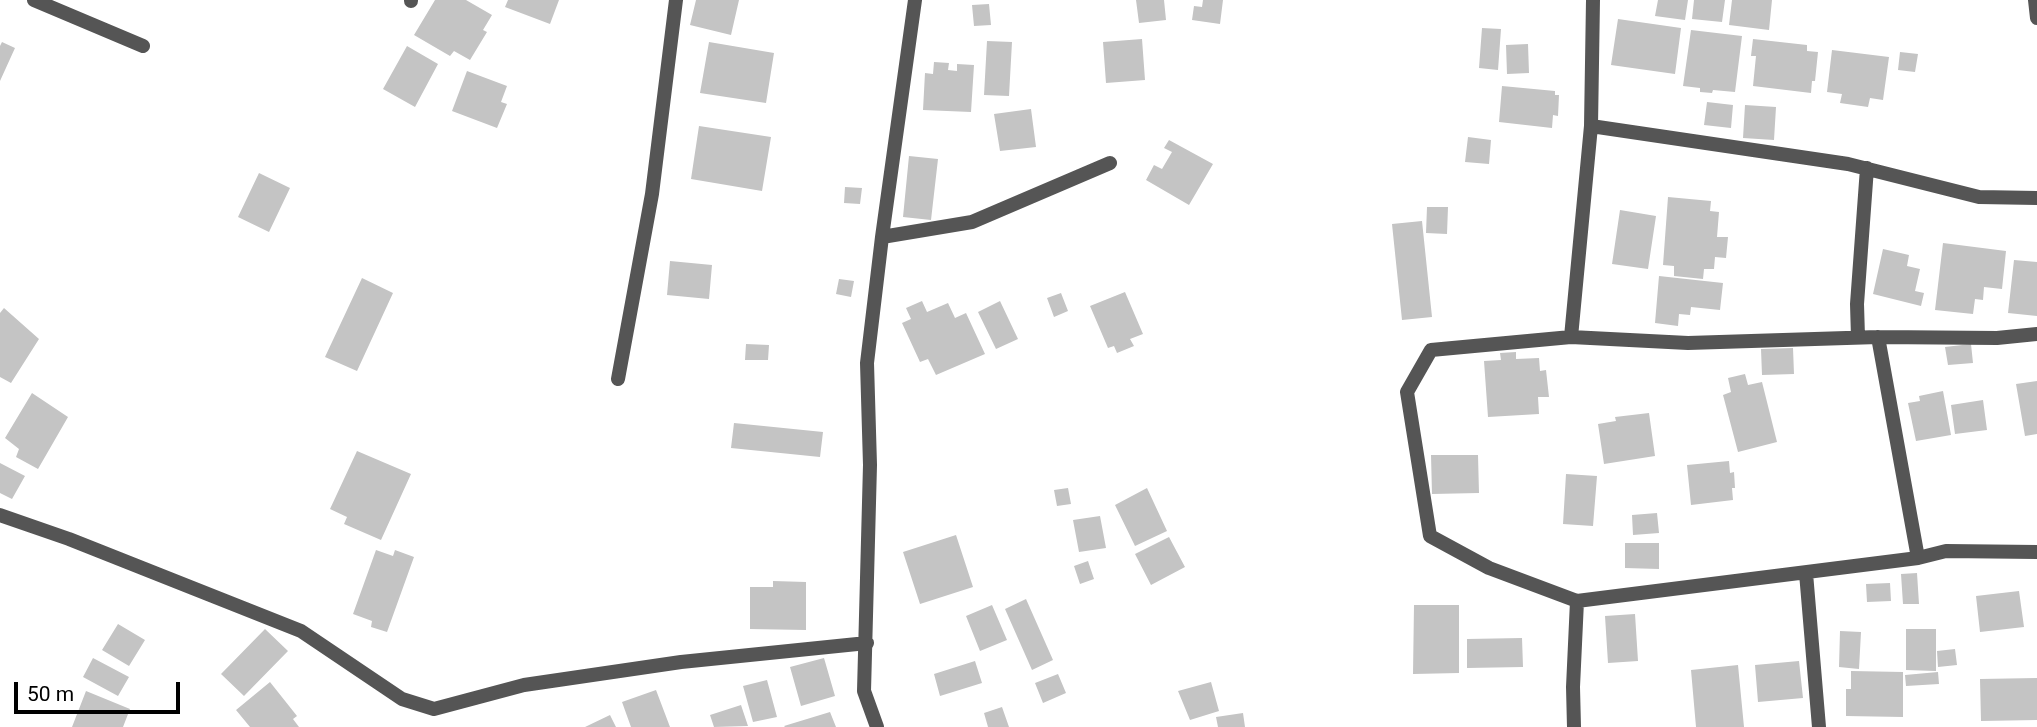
<!DOCTYPE html>
<style>
body{margin:0}
#map{position:relative;width:2037px;height:727px;overflow:hidden;background:#fff;font-family:Roboto,sans-serif}
canvas{display:block}
.scale{position:absolute;left:14px;top:682px;width:166px;height:32px;box-sizing:border-box;border:4px solid #000;border-top:0;padding-left:9px;font-size:21px;line-height:24px;white-space:nowrap;color:#000;-webkit-text-stroke:5px #fff;paint-order:stroke}
</style>
<div id="map">
<canvas width="2037" height="727"></canvas>
<div class="scale">50 m</div>
</div>
<script>
const g = document.querySelector('canvas').getContext('2d');
g.lineJoin = 'round';
function fill(path, color) {
  g.fillStyle = color;
  g.fill(path, 'evenodd');
}
function poly(rows) {
  const path = new Path2D();
  for (const r of rows) {
    path.moveTo(r[0], r[1]);
    for (let i = 2; i < r.length; i += 2) path.lineTo(r[i], r[i + 1]);
  }
  return path;
}
function stroke(path, color, width, dash) {
  g.strokeStyle = color;
  g.lineWidth = width;
  g.lineCap = dash ? 'butt' : 'round';
  g.setLineDash(dash || []);
  g.stroke(path);
}
fill(poly([
 [435,0,466,0,492,15,483,30,487,32,470,60,454,51,450,56,414,35],
 [508,0,559,0,550,24,505,7],
 [696,0,739,0,731,35,690,25],
 [1136,0,1164,0,1166,20,1139,23],
 [1203,0,1223,0,1220,24,1192,20,1194,6,1202,7],
 [1658,0,1688,0,1685,20,1655,16],
 [1694,0,1725,0,1722,22,1692,19],
 [1732,0,1772,0,1769,30,1729,25],
 [989,4,991,25,974,26,972,5],
 [1618,19,1681,28,1675,74,1611,65],
 [1482,28,1501,29,1498,70,1479,68],
 [1691,30,1742,36,1735,92,1713,90,1712,93,1700,92,1700,88,1683,86],
 [1142,39,1145,80,1106,83,1103,42],
 [1753,39,1807,45,1807,51,1818,52,1815,81,1812,81,1811,93,1753,86,1756,56,1751,56],
 [987,41,1012,42,1009,96,984,95],
 [2,42,15,48,0,81,0,46],
 [709,42,774,53,766,103,700,93],
 [1528,44,1529,73,1507,74,1506,45],
 [407,46,438,64,415,107,383,89],
 [1832,50,1889,57,1883,100,1870,98,1868,107,1840,103,1842,94,1827,92],
 [1900,52,1918,54,1915,72,1898,70],
 [934,62,949,63,948,70,957,71,957,64,974,65,971,112,923,110,925,73,933,74],
 [467,71,507,86,501,102,507,104,497,128,452,111],
 [1502,86,1555,91,1555,95,1559,95,1558,116,1553,115,1552,128,1499,122],
 [1707,102,1733,105,1731,128,1704,125],
 [1745,105,1776,107,1774,140,1743,138],
 [1031,109,1036,147,1000,151,994,114],
 [699,126,771,137,762,191,691,179],
 [1468,137,1491,140,1489,164,1465,162],
 [1169,140,1213,164,1189,205,1146,180,1154,165,1162,169,1172,152,1164,148],
 [909,156,938,159,931,220,903,217],
 [259,173,290,188,269,232,238,217],
 [845,187,862,188,860,204,844,203],
 [1668,197,1711,201,1710,211,1719,212,1717,237,1728,237,1726,258,1715,257,1714,269,1704,269,1703,279,1674,276,1674,266,1663,265],
 [1427,207,1448,207,1447,234,1426,233],
 [1620,210,1656,216,1648,269,1612,264],
 [1422,221,1432,317,1402,320,1392,224],
 [1943,243,2006,251,2002,289,1984,287,1983,300,1975,299,1973,314,1935,310],
 [1883,249,1909,255,1907,266,1920,269,1915,291,1924,293,1921,306,1873,294],
 [2014,260,2037,262,2037,316,2008,313],
 [670,261,712,265,709,299,667,295],
 [1659,276,1723,283,1720,310,1691,307,1690,315,1679,314,1678,326,1655,323],
 [362,278,393,293,357,371,325,357],
 [839,279,854,281,851,297,836,294],
 [1125,292,1143,334,1130,339,1134,346,1117,353,1114,346,1108,348,1090,306],
 [1061,293,1068,311,1054,317,1047,298],
 [922,301,927,312,948,303,955,318,966,313,985,354,936,375,928,359,920,362,902,323,911,319,906,308],
 [1000,301,1018,339,996,349,978,312],
 [4,308,39,339,11,383,0,377,0,313],
 [746,344,769,345,768,360,745,360],
 [1971,344,1973,363,1948,365,1945,347],
 [1793,348,1794,374,1762,375,1761,349],
 [1516,352,1516,359,1539,358,1540,371,1546,370,1549,397,1538,397,1539,414,1488,417,1484,361,1501,360,1500,353],
 [1745,374,1748,385,1762,382,1777,442,1738,452,1723,395,1731,392,1728,378],
 [2037,381,2037,434,2025,436,2016,384],
 [1943,391,1951,435,1916,441,1908,403,1920,401,1919,396],
 [32,393,68,417,38,469,16,457,19,449,5,438],
 [1983,400,1987,430,1955,434,1951,405],
 [1649,413,1655,456,1604,464,1598,424,1616,421,1615,417],
 [734,423,823,432,820,457,731,448],
 [357,451,411,474,381,540,344,524,347,517,330,509],
 [1431,455,1478,455,1479,493,1432,494],
 [1729,461,1730,473,1734,472,1735,488,1732,488,1733,500,1691,505,1687,465],
 [0,463,25,476,12,499,0,493],
 [1566,474,1597,476,1593,526,1563,524],
 [1068,488,1071,504,1057,506,1054,490],
 [1147,488,1167,531,1135,546,1115,505],
 [1657,513,1659,533,1633,535,1632,515],
 [1100,516,1106,548,1079,552,1073,520],
 [956,535,973,587,920,604,903,552],
 [1169,537,1185,567,1151,585,1135,554],
 [1625,543,1659,543,1659,569,1625,568],
 [376,550,393,556,395,550,414,557,387,632,371,627,372,621,353,614],
 [1088,561,1094,579,1080,584,1074,566],
 [1917,573,1919,604,1903,604,1901,574],
 [773,581,806,582,806,630,750,629,750,587,773,587],
 [1890,583,1891,601,1867,602,1866,584],
 [2019,591,2024,627,1980,632,1976,596],
 [1026,599,1053,660,1032,670,1005,609],
 [992,605,1007,640,980,651,966,616],
 [1414,605,1459,605,1459,673,1413,674],
 [1635,614,1638,661,1608,663,1605,616],
 [118,624,145,640,129,666,102,650],
 [265,629,288,651,244,696,221,674],
 [1906,629,1936,629,1936,671,1906,670],
 [1840,631,1861,632,1859,669,1839,667],
 [1522,638,1523,667,1467,668,1467,639],
 [1955,649,1957,665,1938,667,1937,651],
 [93,658,129,677,118,696,83,677],
 [824,658,835,696,801,706,790,667],
 [975,661,982,683,940,696,934,674],
 [1799,661,1803,698,1758,702,1755,665],
 [1738,665,1744,727,1696,727,1691,670],
 [1851,671,1903,672,1903,717,1846,716,1846,689,1851,689],
 [1938,672,1939,684,1906,686,1905,675],
 [1058,674,1066,693,1043,703,1035,683],
 [2037,678,2037,720,1981,721,1980,679],
 [767,680,777,717,753,722,743,686],
 [270,682,297,716,293,719,299,727,250,727,236,710],
 [1211,682,1219,711,1190,720,1178,691],
 [656,690,670,727,631,727,622,702],
 [86,691,130,709,123,727,72,727],
 [741,705,748,726,714,727,710,715],
 [1002,707,1009,727,988,727,984,713],
 [830,712,836,727,785,727,784,726],
 [1243,713,1245,727,1218,727,1216,717],
 [610,715,616,727,585,727]
]), '#c4c4c4');
stroke(poly([
 [34,0,143,46],
 [2035,0,2037,18],
 [411,1,411,0],
 [1591,126,1848,164,1979,197,2037,198],
 [882,237,972,222,1110,163],
 [1571,337,1591,126,1593,0],
 [1858,337,1857,304,1867,168],
 [1878,337,1918,558,1946,551,2037,552],
 [618,379,652,194,676,0],
 [0,515,69,539,301,631,402,699,434,709,524,685,681,662,867,643],
 [1806,573,1819,727],
 [1577,601,1489,568,1430,536,1407,392,1431,350,1571,337,1688,343,1878,337,1997,338,2037,334],
 [877,727,864,691,870,465,867,363,882,237,915,0],
 [1574,727,1573,687,1577,601,1918,558]
]), '#555', 14);
</script>
